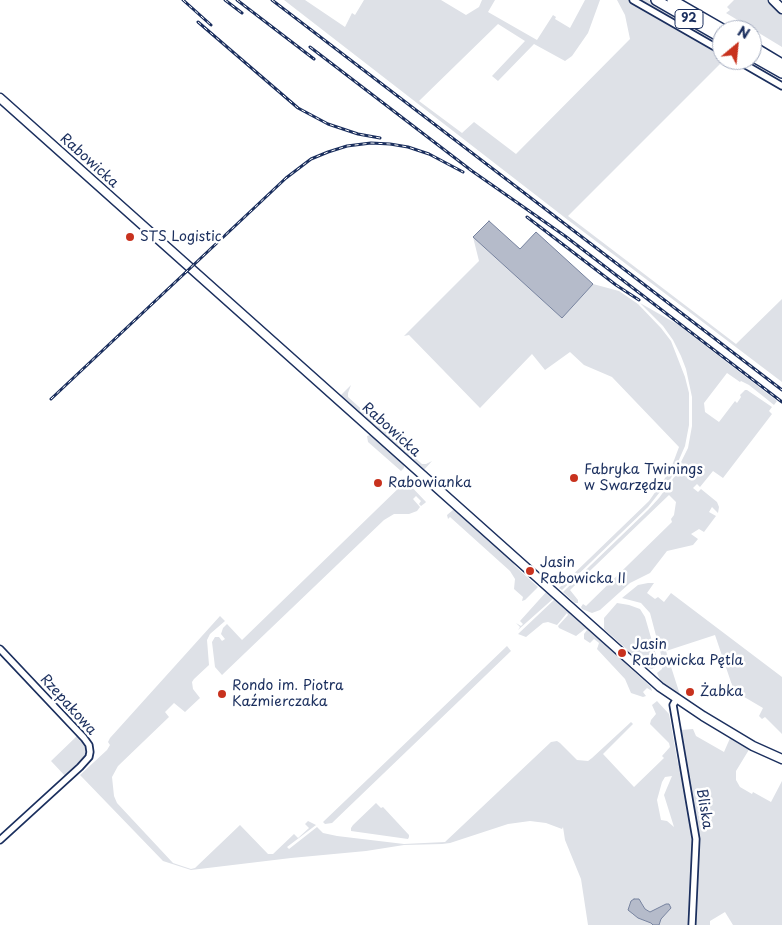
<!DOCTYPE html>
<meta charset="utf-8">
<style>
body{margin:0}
#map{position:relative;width:782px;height:925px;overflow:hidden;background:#fff;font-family:"Playpen Sans",sans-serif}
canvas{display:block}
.north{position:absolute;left:712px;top:20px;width:50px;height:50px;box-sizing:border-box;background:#fff;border:1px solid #a4acbf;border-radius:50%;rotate:28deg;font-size:14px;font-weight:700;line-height:20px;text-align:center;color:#1b2f5e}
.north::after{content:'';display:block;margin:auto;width:18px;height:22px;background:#c8321e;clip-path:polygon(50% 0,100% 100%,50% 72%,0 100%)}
</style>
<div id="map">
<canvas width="782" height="925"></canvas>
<div class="north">N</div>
</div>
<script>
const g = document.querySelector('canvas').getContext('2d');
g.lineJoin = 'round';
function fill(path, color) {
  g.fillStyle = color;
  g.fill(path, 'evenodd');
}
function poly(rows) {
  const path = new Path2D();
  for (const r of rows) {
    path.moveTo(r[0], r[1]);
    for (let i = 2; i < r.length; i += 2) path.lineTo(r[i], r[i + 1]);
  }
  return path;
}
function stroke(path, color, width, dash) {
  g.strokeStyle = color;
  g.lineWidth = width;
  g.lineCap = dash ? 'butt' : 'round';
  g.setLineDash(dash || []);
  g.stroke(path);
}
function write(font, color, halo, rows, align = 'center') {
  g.font = font + ' "Playpen Sans",sans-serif';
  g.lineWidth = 5;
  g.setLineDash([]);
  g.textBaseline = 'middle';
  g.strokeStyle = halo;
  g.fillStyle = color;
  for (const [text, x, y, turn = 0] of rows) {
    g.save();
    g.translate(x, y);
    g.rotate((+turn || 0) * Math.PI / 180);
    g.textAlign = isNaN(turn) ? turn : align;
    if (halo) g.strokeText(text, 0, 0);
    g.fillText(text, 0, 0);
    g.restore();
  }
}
fill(poly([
 [284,0,305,0,345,27,352,13,355,15,364,0,441,0,466,15,479,7,482,0,495,0,488,12,537,40,553,15,556,17,555,19,570,28,585,0,600,0,588,33,572,56,565,61,534,44,498,81,492,76,525,41,498,24,419,101,462,133,474,122,516,154,630,39,625,15,617,0,633,0,722,51,722,60,733,60,735,66,733,68,721,63,568,216,736,344,782,299,782,382,568,220],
 [639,0,648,0,722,43,722,49],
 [734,0,770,0,782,13,782,47,726,13,730,10,727,7],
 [473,237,562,317,593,284,619,291,638,304,661,328,671,341,685,377,689,393,689,425,685,446,671,478,648,507,562,590,559,588,649,501,670,471,679,447,612,377,584,365,570,352,545,370,532,354,480,408,409,335,404,336,479,261],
 [640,303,677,324,777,401,774,405,749,385,741,381,740,382,727,373,704,403,705,412,719,422,735,401,737,403,741,397,740,395,745,390,747,390,772,407,769,411,772,414,723,478,713,471,700,487,697,484,693,488,698,492,701,489,717,502,719,507,718,513,712,507,709,512,716,516,704,532,699,529,691,534,698,539,693,545,667,551,650,573,630,583,600,610,592,613,582,609,581,607,583,604,586,606,672,522,671,519,674,515,676,502,669,495,570,590,578,600,578,603,575,603,563,592,648,510,659,498,675,476,681,462,688,448,692,426,692,397,686,369,681,356,673,340,663,326],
 [351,385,348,393,348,397,422,464,426,464,432,461,423,471,342,399,340,396],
 [370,435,404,464,404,468,401,471,368,442,367,436],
 [406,481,426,502,425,503,421,506,419,504,421,501,416,496,413,499,420,507,417,511,409,514,394,514,384,520,222,675,215,667,212,642,215,637,219,637,222,641,225,639,221,634,223,628,227,624,242,640],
 [453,510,457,510,504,551,515,566,538,587,525,600,522,601,523,597,514,589,515,579,510,571,450,517,448,519,447,515],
 [648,583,654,583,647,593,655,599,658,597,664,602,671,593,782,677,782,734,765,717,762,719,759,716,763,708,734,691,715,635,666,651,681,698,661,682,657,673,662,669,663,662,650,613,641,603,622,598,638,585],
 [547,591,555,597,518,630,520,627,516,623,521,626,523,624,520,621],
 [556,598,621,656,628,666,651,687,652,691,647,688,643,692,646,696,643,697,631,693,625,679,597,649,599,643,594,639,590,643,584,639,584,634,587,630,585,629,576,636,559,628,558,626,568,615,567,613,557,625,548,622,543,623,526,637,518,634],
 [617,603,629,605,640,609,645,617,658,662,655,667,652,669,648,668,604,629,604,618],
 [220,616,225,621,210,634,207,640,209,665,194,679,192,682,193,689,200,698,185,712,174,703,165,712,169,717,118,766,112,777,114,796,117,803,173,863,191,869,195,868,240,825,268,854,273,854,294,834,298,838,309,828,305,824,308,821,316,825,287,847,289,849,317,827,323,833,337,836,404,844,445,842,551,742,557,741,560,743,577,760,588,761,592,758,631,722,633,724,603,754,634,787,664,758,662,756,670,747,669,743,650,724,651,720,656,714,652,705,657,701,669,714,678,764,683,754,681,730,693,729,696,736,724,752,731,736,750,748,736,771,736,780,740,787,752,794,753,792,771,802,782,781,782,925,733,925,725,912,710,921,710,925,694,925,695,883,699,848,694,846,689,925,659,925,661,919,671,908,650,912,645,909,642,903,632,914,651,923,653,925,588,925,581,879,565,840,563,827,562,829,546,823,530,821,508,824,450,843,442,844,404,845,366,851,291,858,191,870,163,861,80,775,107,750,110,745,108,742,110,738],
 [672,776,664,795,674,827,667,821,661,820,657,800,662,782,665,777],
 [507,646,511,651,332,823,325,824,323,822],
 [78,735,87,744,85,758,67,778,51,761],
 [376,803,381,808,383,807,409,835,409,837,408,839,351,831,351,828,353,825]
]), '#dee1e7');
const water = poly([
 [489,221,520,249,536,232,593,284,562,318,473,237,489,221],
 [634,899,639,899,645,909,650,912,666,904,669,904,671,908,661,919,659,925,653,925,651,923,638,918,628,910,631,901,634,899]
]);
fill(water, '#b5bbca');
stroke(water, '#77839f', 1);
const street = poly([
 [633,0,722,51],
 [737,60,782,86],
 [0,649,84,738,89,745,90,752,89,757,80,767,0,840],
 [676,700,673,705,696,839,692,925]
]);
const secondary = poly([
 [773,0,782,9],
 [0,98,660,687,703,716,753,746,782,759]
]);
const primary = poly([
 [656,0,722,38],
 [672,0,724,30],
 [752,46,782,64],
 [752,56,782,73]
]);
stroke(street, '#1b2f5e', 9);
stroke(secondary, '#1b2f5e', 11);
stroke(primary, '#1b2f5e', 12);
stroke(street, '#fff', 5.5);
stroke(secondary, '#fff', 8);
stroke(primary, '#fff', 9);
const rail = poly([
 [183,0,211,25],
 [225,0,242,13],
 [237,0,314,59],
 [272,0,782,390],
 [198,22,298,108,328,124,358,134,380,138],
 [310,47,472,171,565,236,782,402],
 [527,217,616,285,639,300],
 [51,399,286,178,311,159,328,152,347,146,371,143,390,144,408,147,429,154,463,172]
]);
stroke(rail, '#1b2f5e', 3);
stroke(rail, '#fff', 1, [4]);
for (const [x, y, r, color] of [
 [130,237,5,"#c8321e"],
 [574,478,5,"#c8321e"],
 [378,483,5,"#c8321e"],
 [530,571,5,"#c8321e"],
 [622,653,5,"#c8321e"],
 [690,692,5,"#c8321e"],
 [222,694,5,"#c8321e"]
]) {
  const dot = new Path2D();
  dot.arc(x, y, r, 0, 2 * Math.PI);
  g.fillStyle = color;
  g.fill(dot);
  stroke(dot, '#fff', 2);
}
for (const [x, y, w] of [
 [689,19,28]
]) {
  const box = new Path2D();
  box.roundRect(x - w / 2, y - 9.5, w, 19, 4);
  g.fillStyle = '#fff';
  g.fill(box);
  stroke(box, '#1b2f5e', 1);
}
write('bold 12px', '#1b2f5e', null, [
 ["92",689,19]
]);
write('14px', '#1b2f5e', '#fff', [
 ["Rabowicka",89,161,42],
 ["Rabowicka",391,430,42],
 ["Rzepakowa",68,705,48],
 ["Bliska",704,809,81]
]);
write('14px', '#1b2f5e', '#fff', [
 ["STS Logistic",140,237],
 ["Fabryka Twinings",584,470],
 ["w Swarzędzu",584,486],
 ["Rabowianka",388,483],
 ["Jasin",540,563],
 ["Rabowicka II",540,579],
 ["Jasin",632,645],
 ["Rabowicka Pętla",632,661],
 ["Rondo im. Piotra",232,686],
 ["Kaźmierczaka",232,702],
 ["Żabka",700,692]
], 'left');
</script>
